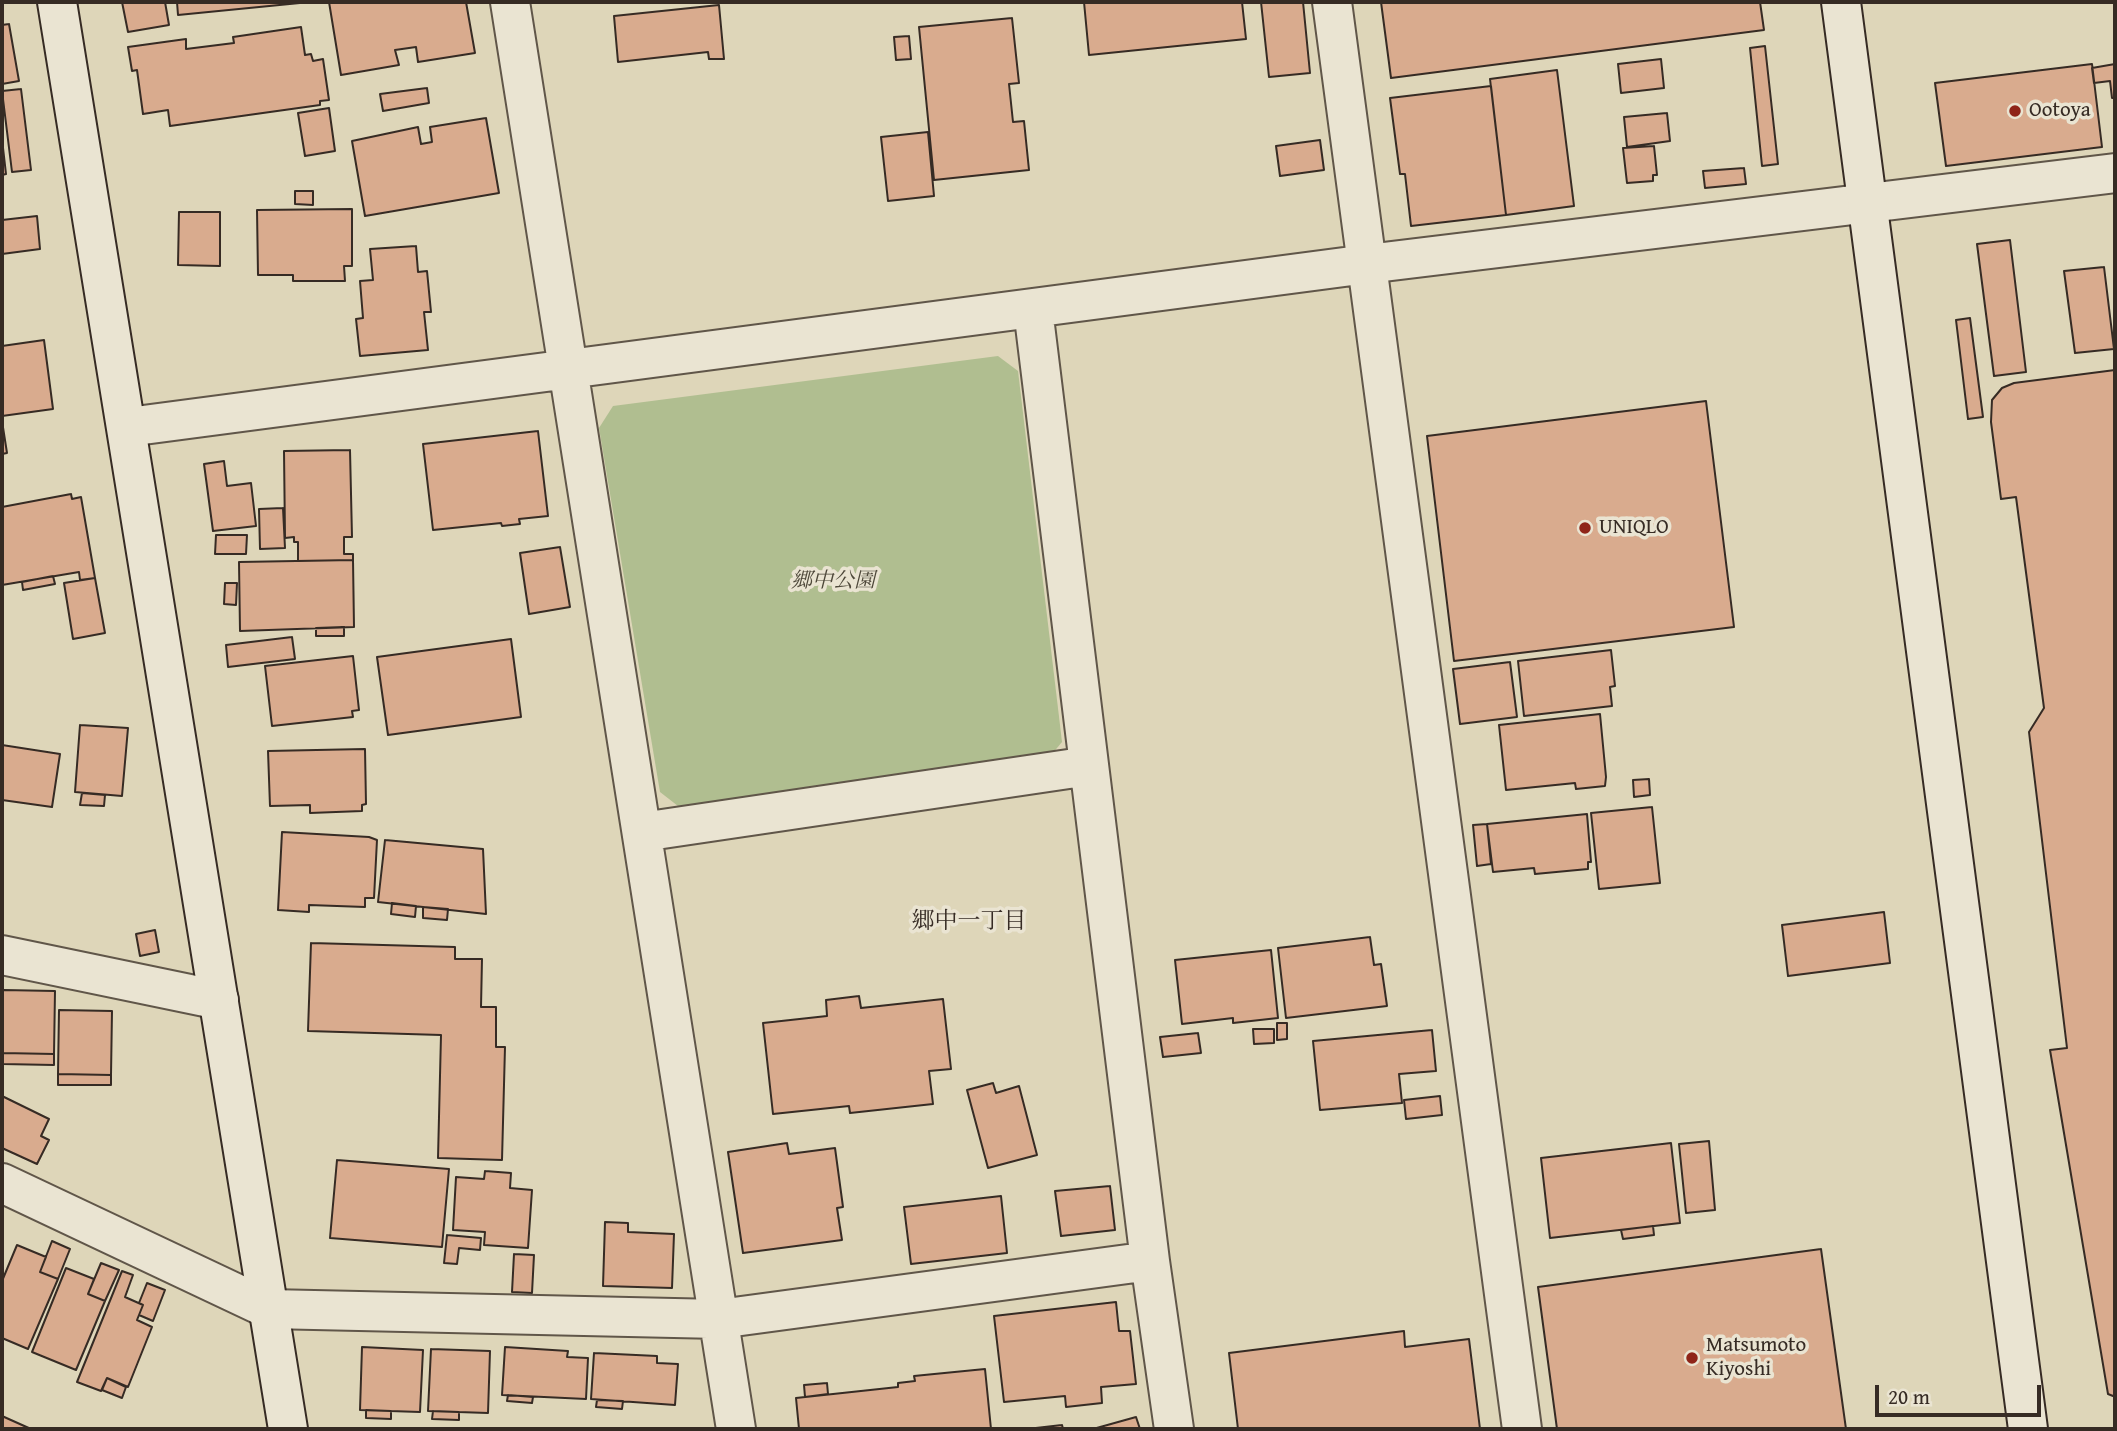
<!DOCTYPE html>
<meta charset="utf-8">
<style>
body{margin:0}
#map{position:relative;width:2117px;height:1431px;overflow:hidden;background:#ded6b9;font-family:"Gentium Book Plus",serif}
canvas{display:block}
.frame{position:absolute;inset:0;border:4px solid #362b24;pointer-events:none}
.scale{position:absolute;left:1875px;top:1385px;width:166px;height:32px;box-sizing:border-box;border:4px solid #362b24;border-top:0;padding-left:9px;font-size:21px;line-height:24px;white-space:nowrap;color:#362b24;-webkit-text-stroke:5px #eae4d2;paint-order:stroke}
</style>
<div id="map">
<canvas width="2117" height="1431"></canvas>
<div class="frame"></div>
<div class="scale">20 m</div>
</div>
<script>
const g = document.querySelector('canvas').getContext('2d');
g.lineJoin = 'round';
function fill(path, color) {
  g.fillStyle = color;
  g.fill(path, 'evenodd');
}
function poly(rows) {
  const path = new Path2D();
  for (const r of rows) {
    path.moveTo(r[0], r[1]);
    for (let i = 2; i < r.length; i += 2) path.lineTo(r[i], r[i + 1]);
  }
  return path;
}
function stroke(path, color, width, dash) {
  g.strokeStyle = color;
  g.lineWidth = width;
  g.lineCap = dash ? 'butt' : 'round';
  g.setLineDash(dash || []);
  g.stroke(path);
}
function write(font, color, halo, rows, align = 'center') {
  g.font = font + ' "Gentium Book Plus","Noto Serif JP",serif';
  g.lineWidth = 7;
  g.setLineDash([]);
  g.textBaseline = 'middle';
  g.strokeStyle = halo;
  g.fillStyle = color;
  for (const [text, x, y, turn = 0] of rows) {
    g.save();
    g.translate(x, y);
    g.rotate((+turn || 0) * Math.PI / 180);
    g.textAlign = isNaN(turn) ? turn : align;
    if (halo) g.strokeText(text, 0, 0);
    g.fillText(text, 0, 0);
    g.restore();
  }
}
fill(poly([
 [998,356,1018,371,1062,742,1047,760,678,806,660,792,599,428,613,406]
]), '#b0be90');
const building = poly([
 [122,2,165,2,169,25,128,32,122,2],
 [177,2,310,2,178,15,177,2],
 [329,2,466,2,475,53,418,62,416,47,395,50,399,65,341,75,329,2],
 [1084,2,1242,2,1246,39,1089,55,1084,2],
 [1261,2,1303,2,1310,73,1269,77,1261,2],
 [1381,2,1760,2,1764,30,1391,78,1381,2],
 [719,5,724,59,709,59,708,52,618,62,614,16,719,5],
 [1012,18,1019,83,1009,84,1013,122,1024,121,1029,170,934,180,919,27,1012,18],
 [9,24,19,81,2,84,2,25,9,24],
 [301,27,305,55,311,54,313,61,323,59,329,100,320,101,320,105,170,126,168,110,143,114,137,70,132,71,128,47,186,39,186,49,234,43,233,37,301,27],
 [909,36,911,59,896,60,894,37,909,36],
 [1765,46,1778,164,1762,166,1750,48,1765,46],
 [1661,59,1664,88,1621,93,1618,64,1661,59],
 [2092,64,2102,147,1946,166,1935,83,2092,64],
 [2115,64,2115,98,2112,98,2110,81,2094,83,2092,68,2115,64],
 [1557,70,1574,206,1506,215,1490,79,1557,70],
 [1491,86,1506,215,1411,226,1405,174,1400,174,1390,98,1491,86],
 [427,88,429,103,383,111,380,94,427,88],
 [21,89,31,170,12,172,2,91,21,89],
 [329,108,335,151,305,156,298,113,329,108],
 [1667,113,1670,141,1627,147,1624,117,1667,113],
 [486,118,499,193,365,216,352,141,418,127,421,144,432,142,430,127,486,118],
 [928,132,934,196,888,201,881,137,928,132],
 [2,139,6,174,2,175,2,139],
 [1320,140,1324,170,1280,176,1276,146,1320,140],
 [1654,146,1657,175,1653,175,1653,181,1627,183,1623,148,1654,146],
 [1744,168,1746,184,1705,188,1703,171,1744,168],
 [295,191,313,191,313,205,295,204,295,191],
 [352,209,352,266,344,266,345,281,293,281,293,275,258,275,257,210,352,209],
 [179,212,220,212,220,266,178,265,179,212],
 [37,216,40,249,2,254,2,220,37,216],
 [2010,240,2026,372,1994,376,1977,244,2010,240],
 [416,246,418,272,427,271,431,312,424,312,428,350,360,356,356,319,363,318,360,281,373,280,370,249,416,246],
 [2104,267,2114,349,2075,353,2064,271,2104,267],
 [1970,318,1983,417,1968,419,1956,320,1970,318],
 [44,340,53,409,2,416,2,346,44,340],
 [2115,370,2115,1395,2113,1396,2108,1394,2050,1050,2067,1048,2029,732,2044,708,2016,497,2001,499,1991,422,1992,400,2002,388,2014,383,2115,370],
 [1706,401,1734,627,1454,661,1427,436,1706,401],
 [2,421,7,453,2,454,2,421],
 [538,431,548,516,519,519,520,524,502,526,501,523,433,530,423,444,538,431],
 [350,450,352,537,344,537,344,554,353,554,353,560,298,561,298,542,294,542,294,537,285,538,284,451,350,450],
 [224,461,227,486,251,483,256,526,213,531,204,464,224,461],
 [71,494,72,499,81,497,95,578,80,580,79,572,2,585,2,507,71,494],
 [283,508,285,548,260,549,259,509,283,508],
 [216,535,247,535,246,554,215,554,216,535],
 [560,547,570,607,529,614,520,553,560,547],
 [353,560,354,627,240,631,239,562,353,560],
 [53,576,55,584,23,590,22,582,53,576],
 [95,578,105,633,73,639,64,583,95,578],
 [225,583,237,583,236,605,224,604,225,583],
 [344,627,344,636,316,636,316,628,344,627],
 [292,637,295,659,228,667,226,645,292,637],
 [511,639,521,717,388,735,377,657,511,639],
 [1611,650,1615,686,1610,687,1612,706,1524,716,1518,661,1611,650],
 [353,656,359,710,352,711,353,717,272,726,265,666,353,656],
 [1510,662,1517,717,1460,724,1453,669,1510,662],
 [1600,714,1606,777,1605,786,1576,789,1575,783,1506,790,1499,725,1600,714],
 [80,725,128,728,122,796,75,792,80,725],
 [2,745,60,754,52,807,2,800,2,745],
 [365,749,366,804,362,805,362,811,310,813,310,805,270,806,268,751,365,749],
 [1649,779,1650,795,1634,797,1633,780,1649,779],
 [82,793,105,795,104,806,80,805,82,793],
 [1652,807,1660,883,1599,889,1591,813,1652,807],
 [1587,814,1591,862,1588,862,1588,869,1535,874,1534,868,1493,872,1487,824,1587,814],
 [1487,824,1491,864,1477,866,1473,825,1487,824],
 [282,832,369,837,377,840,374,898,365,898,365,907,309,905,309,912,278,910,282,832],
 [385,840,483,849,486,914,378,902,385,840],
 [392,903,416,906,415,917,391,914,392,903],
 [423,907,448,909,447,920,423,918,423,907],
 [1884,912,1890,963,1788,976,1782,925,1884,912],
 [155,930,159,952,140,956,136,934,155,930],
 [1370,937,1374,965,1381,964,1387,1006,1286,1018,1278,948,1370,937],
 [311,943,455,947,455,959,482,959,481,1007,496,1007,496,1047,505,1047,502,1160,438,1158,441,1035,308,1031,311,943],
 [1271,950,1278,1018,1233,1023,1233,1018,1182,1024,1175,960,1271,950],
 [3,990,55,991,54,1054,2,1053,3,990],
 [859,996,861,1008,943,999,951,1069,929,1071,933,1104,850,1113,849,1106,773,1114,763,1023,827,1016,826,1000,859,996],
 [59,1010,112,1011,111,1075,58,1074,59,1010],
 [1277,1023,1287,1023,1287,1039,1277,1040,1277,1023],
 [1253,1029,1274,1029,1274,1043,1254,1044,1253,1029],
 [1432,1030,1436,1071,1399,1074,1402,1103,1320,1110,1313,1041,1432,1030],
 [1198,1033,1201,1053,1163,1057,1160,1037,1198,1033],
 [2,1053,54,1054,54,1065,2,1064,2,1053],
 [58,1074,111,1075,111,1085,58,1085,58,1074],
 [993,1083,996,1093,1019,1086,1037,1155,988,1168,967,1090,993,1083],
 [2,1096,49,1119,41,1136,49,1140,37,1164,2,1148,2,1096],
 [1440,1096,1442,1115,1406,1119,1404,1100,1440,1096],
 [1709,1141,1715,1210,1686,1213,1679,1144,1709,1141],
 [787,1143,789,1154,835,1148,843,1207,837,1208,842,1240,743,1253,728,1152,787,1143],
 [1671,1143,1680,1223,1550,1238,1541,1158,1671,1143],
 [337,1160,449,1169,442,1247,330,1238,337,1160],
 [485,1171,511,1173,510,1188,532,1190,528,1248,484,1245,485,1232,453,1230,456,1177,484,1179,485,1171],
 [1110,1186,1115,1230,1061,1236,1055,1191,1110,1186],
 [1001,1196,1007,1253,911,1264,904,1207,1001,1196],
 [605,1222,628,1223,628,1232,674,1234,672,1288,603,1286,605,1222],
 [1653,1226,1654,1235,1623,1239,1621,1230,1653,1226],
 [447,1235,481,1238,480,1250,459,1248,457,1264,444,1263,447,1235],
 [52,1241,70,1249,58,1279,40,1272,52,1241],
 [17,1245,46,1257,40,1272,58,1279,28,1349,2,1338,2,1281,17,1245],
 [1821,1249,1846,1429,1557,1429,1538,1287,1821,1249],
 [514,1254,534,1255,532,1293,512,1292,514,1254],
 [101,1263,119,1270,105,1301,88,1294,101,1263],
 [66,1268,94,1279,88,1294,105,1301,76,1370,32,1352,66,1268],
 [122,1271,133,1275,125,1297,143,1305,137,1320,152,1327,128,1387,107,1378,101,1391,77,1382,122,1271],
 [147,1283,165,1290,153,1321,139,1315,143,1305,139,1303,147,1283],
 [1116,1302,1119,1331,1130,1331,1136,1384,1101,1387,1102,1403,1066,1407,1065,1396,1004,1402,994,1316,1116,1302],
 [1404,1331,1405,1347,1469,1339,1480,1429,1238,1429,1229,1353,1404,1331],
 [362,1347,423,1350,420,1412,360,1410,362,1347],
 [505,1347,568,1351,567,1357,588,1358,586,1399,502,1395,505,1347],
 [431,1349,490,1351,488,1413,428,1411,431,1349],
 [594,1353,657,1356,657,1363,678,1364,675,1405,591,1399,594,1353],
 [985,1369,991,1429,799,1429,796,1398,898,1387,898,1383,915,1381,914,1376,985,1369],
 [107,1378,126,1387,122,1398,102,1390,107,1378],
 [827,1383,828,1394,805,1397,804,1385,827,1383],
 [508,1395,533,1397,532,1403,507,1401,508,1395],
 [597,1400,623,1401,622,1409,596,1407,597,1400],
 [366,1410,391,1411,391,1419,366,1418,366,1410],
 [433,1411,459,1412,459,1420,432,1419,433,1411],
 [2,1416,31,1429,2,1429,2,1416],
 [1136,1417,1140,1429,1093,1429,1136,1417],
 [1062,1425,1063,1429,1027,1429,1062,1425]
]);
fill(building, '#d9ab8e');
stroke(building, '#362b24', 2);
const street = poly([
 [510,2,736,1429],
 [1332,2,1522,1429],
 [1033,309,1150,1261,1174,1429],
 [128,427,1367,264,2115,173],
 [642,832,1089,766],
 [2,955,219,1000],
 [2,1183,269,1309,719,1319,1150,1261]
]);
const secondary = poly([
 [57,2,288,1429],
 [1841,2,2028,1429]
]);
stroke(street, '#605649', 42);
stroke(secondary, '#362b24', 42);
stroke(street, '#eae4d2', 38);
stroke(secondary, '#eae4d2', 38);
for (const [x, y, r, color] of [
 [2015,111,7,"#8f2418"],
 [1585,528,7,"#8f2418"],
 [1692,1358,7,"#8f2418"]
]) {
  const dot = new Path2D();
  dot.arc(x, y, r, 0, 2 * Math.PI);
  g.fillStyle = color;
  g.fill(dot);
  stroke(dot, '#eae4d2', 2.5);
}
write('21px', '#362b24', '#eae4d2', [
 ["Ootoya",2029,111],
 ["UNIQLO",1599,528],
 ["Matsumoto",1706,1346],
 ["Kiyoshi",1706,1370]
], 'left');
write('italic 21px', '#4e483a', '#eae4d2', [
 ["郷中公園",833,582]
]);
write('23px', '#362b24', '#eae4d2', [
 ["郷中一丁目",969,922]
]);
</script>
